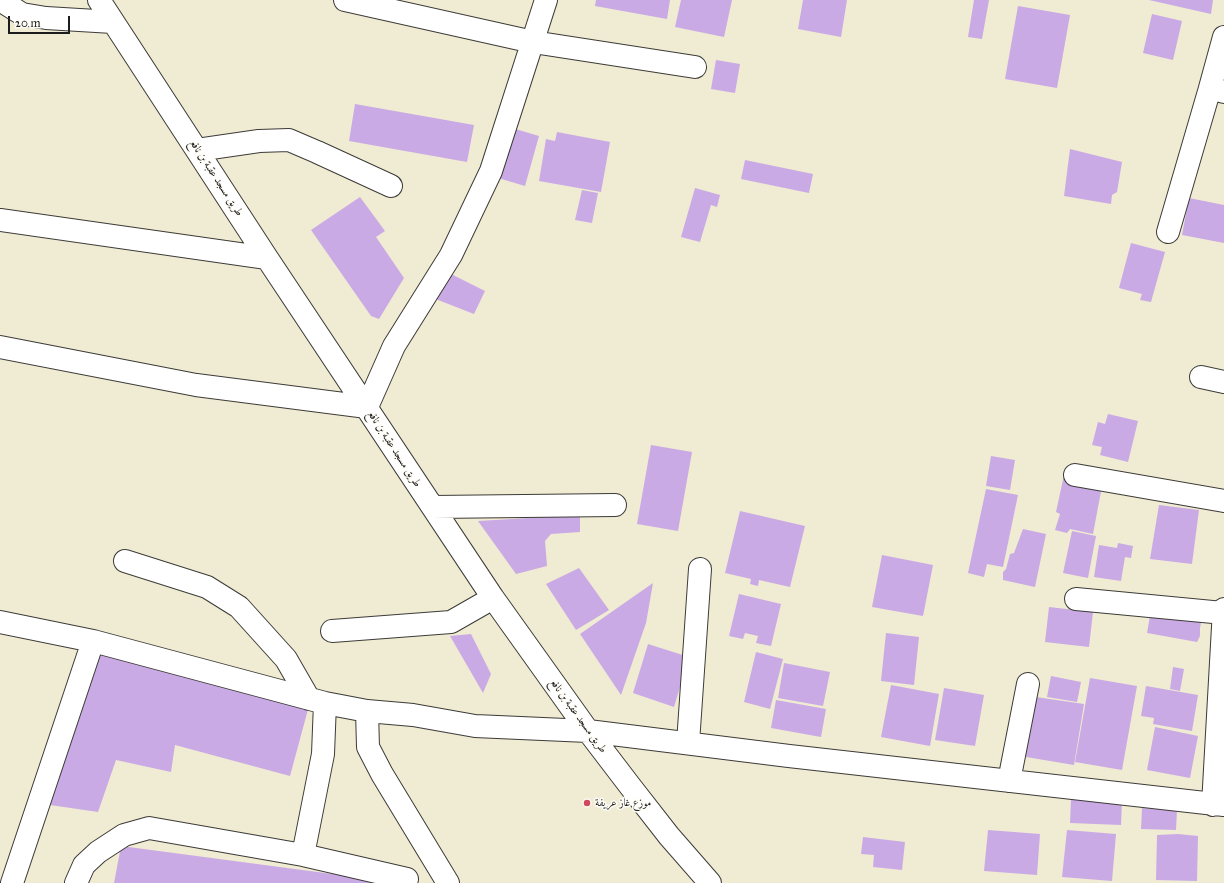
<!DOCTYPE html>
<meta charset="utf-8">
<style>
body{margin:0}
#map{position:relative;width:1224px;height:883px;overflow:hidden;background:#f0ebd3;font-family:"IM FELL Great Primer",serif}
canvas{display:block}
.scale{position:absolute;left:8px;top:16px;width:62px;height:18px;box-sizing:border-box;border:2px solid #1c1c1c;border-top:0;padding-left:5px;font-size:12px;line-height:14px;white-space:nowrap;color:#1c1c1c;-webkit-text-stroke:3px #fdfcf7;paint-order:stroke}
</style>
<div id="map">
<canvas width="1224" height="883"></canvas>
<div class="scale">20 m</div>
</div>
<script>
const g = document.querySelector('canvas').getContext('2d');
g.lineJoin = 'round';
function fill(path, color) {
  g.fillStyle = color;
  g.fill(path, 'evenodd');
}
function poly(rows) {
  const path = new Path2D();
  for (const r of rows) {
    path.moveTo(r[0], r[1]);
    for (let i = 2; i < r.length; i += 2) path.lineTo(r[i], r[i + 1]);
  }
  return path;
}
function stroke(path, color, width, dash) {
  g.strokeStyle = color;
  g.lineWidth = width;
  g.lineCap = dash ? 'butt' : 'round';
  g.setLineDash(dash || []);
  g.stroke(path);
}
function write(font, color, halo, rows, align = 'center') {
  g.font = font + ' "IM FELL Great Primer",Amiri,serif';
  g.lineWidth = 3;
  g.setLineDash([]);
  g.textBaseline = 'middle';
  g.strokeStyle = halo;
  g.fillStyle = color;
  for (const [text, x, y, turn = 0] of rows) {
    g.save();
    g.translate(x, y);
    g.rotate((+turn || 0) * Math.PI / 180);
    g.textAlign = isNaN(turn) ? turn : align;
    if (halo) g.strokeText(text, 0, 0);
    g.fillText(text, 0, 0);
    g.restore();
  }
}
fill(poly([
 [596,0,670,0,667,19,595,6],
 [681,0,732,0,724,37,675,27],
 [803,0,847,0,841,37,798,29],
 [974,0,989,0,982,39,968,37],
 [1149,0,1213,0,1211,14],
 [1018,6,1070,15,1057,88,1005,79],
 [1152,14,1182,21,1173,60,1143,53],
 [716,60,740,64,735,93,711,89],
 [355,104,474,125,467,162,349,141],
 [512,128,539,136,525,186,498,178],
 [557,132,610,142,601,192,539,181,546,139,555,141],
 [1070,149,1122,162,1117,192,1112,195,1111,204,1064,196],
 [745,160,813,174,809,193,741,179],
 [695,188,720,195,717,207,711,205,700,242,681,237],
 [582,190,598,193,592,223,575,220],
 [360,197,385,231,376,237,404,278,379,319,371,316,311,230],
 [1189,198,1224,205,1224,243,1182,235],
 [1131,243,1165,252,1151,302,1140,300,1142,294,1119,288],
 [451,274,485,291,474,314,433,298],
 [1108,414,1138,421,1128,462,1100,455,1102,447,1092,445,1098,422,1105,424],
 [651,445,692,452,678,531,637,524],
 [991,456,1015,460,1010,490,986,486],
 [1064,475,1102,486,1093,534,1070,529,1067,533,1055,530,1060,514,1056,512],
 [986,489,1018,495,1003,567,987,564,984,577,968,573],
 [1159,505,1199,510,1192,564,1150,559],
 [740,511,805,526,790,587,759,580,758,586,750,584,751,579,725,573],
 [580,515,580,532,551,534,545,541,547,566,516,574,478,521],
 [1023,529,1046,534,1035,587,1003,580,1003,572,1006,569,1010,554,1014,553],
 [1072,531,1096,536,1088,578,1063,573],
 [1118,543,1133,546,1131,558,1125,557,1121,581,1094,577,1099,545,1117,548],
 [882,555,933,565,923,616,872,607],
 [579,568,609,610,576,630,546,584],
 [653,583,646,623,621,695,580,634],
 [739,594,781,604,771,646,756,643,758,636,745,633,743,639,729,636],
 [1049,607,1093,612,1089,647,1045,642],
 [1151,610,1202,618,1200,628,1200,636,1197,642,1147,633],
 [886,633,919,637,914,685,881,681],
 [471,634,491,674,483,693,450,636],
 [100,644,310,702,290,776,175,745,171,772,116,760,98,812,50,805,79,718],
 [648,644,689,657,674,707,633,693],
 [756,652,783,659,770,709,744,702],
 [784,663,830,672,823,706,778,698],
 [1173,667,1184,669,1180,691,1170,689],
 [1051,676,1081,682,1077,702,1047,697],
 [1090,678,1137,686,1122,770,1075,762],
 [891,685,939,694,930,746,881,737],
 [1146,686,1198,695,1192,731,1153,724,1154,718,1141,716],
 [944,688,984,695,975,746,935,740],
 [1029,696,1084,704,1074,765,1020,756],
 [776,700,826,709,821,737,771,728],
 [1155,727,1198,736,1190,778,1147,770],
 [1071,799,1122,801,1121,825,1070,823],
 [1142,808,1177,810,1176,830,1141,829],
 [988,830,1040,834,1037,875,984,871],
 [1067,830,1116,834,1112,881,1062,877],
 [1178,834,1198,836,1197,881,1156,880,1157,835],
 [863,837,905,842,902,870,873,867,874,855,861,854],
 [121,846,393,882,393,883,114,883]
]), '#caaae5');
const minor = poly([
 [0,0,22,14,46,18,113,22],
 [99,0,267,258,493,598,588,731,630,786,669,836,710,883],
 [345,0,533,42,695,67],
 [1224,92,1210,88,1224,37],
 [197,150,259,141,289,140,317,152,391,186],
 [0,220,267,258],
 [1168,232,1210,88],
 [0,347,196,385,367,407,394,346,451,255,491,171,546,0],
 [1201,377,1224,382],
 [1075,475,1224,501],
 [433,507,615,505],
 [125,561,207,587,239,607,286,659,309,699],
 [1076,599,1224,613],
 [0,622,93,641,325,703,367,711,413,715,475,726,588,731,789,756,1224,805],
 [332,631,451,622,493,598],
 [367,711,368,747,382,774,448,883],
 [688,743,700,569],
 [1009,781,1028,684],
 [1213,805,1224,609],
 [303,855,323,754,325,703],
 [12,883,93,641],
 [76,883,84,865,98,852,124,835,149,828,303,855,407,879]
]);
stroke(minor, '#3c3b37', 24);
stroke(minor, '#fff', 22);
for (const [x, y, r, color] of [
 [587,803,4,"#d1495b"]
]) {
  const dot = new Path2D();
  dot.arc(x, y, r, 0, 2 * Math.PI);
  g.fillStyle = color;
  g.fill(dot);
  stroke(dot, '#fdfcf7', 1.5);
}
write('11px', '#1c1c1c', '#fdfcf7', [
 ["طريق مسجد عقبة بن نافع",216,178,57],
 ["طريق مسجد عقبة بن نافع",394,449,57],
 ["طريق مسجد عقبة بن نافع",578,716,54]
]);
write('11px', '#1c1c1c', '#fdfcf7', [
 ["موزع غاز عريفة",595,803]
], 'left');
</script>
